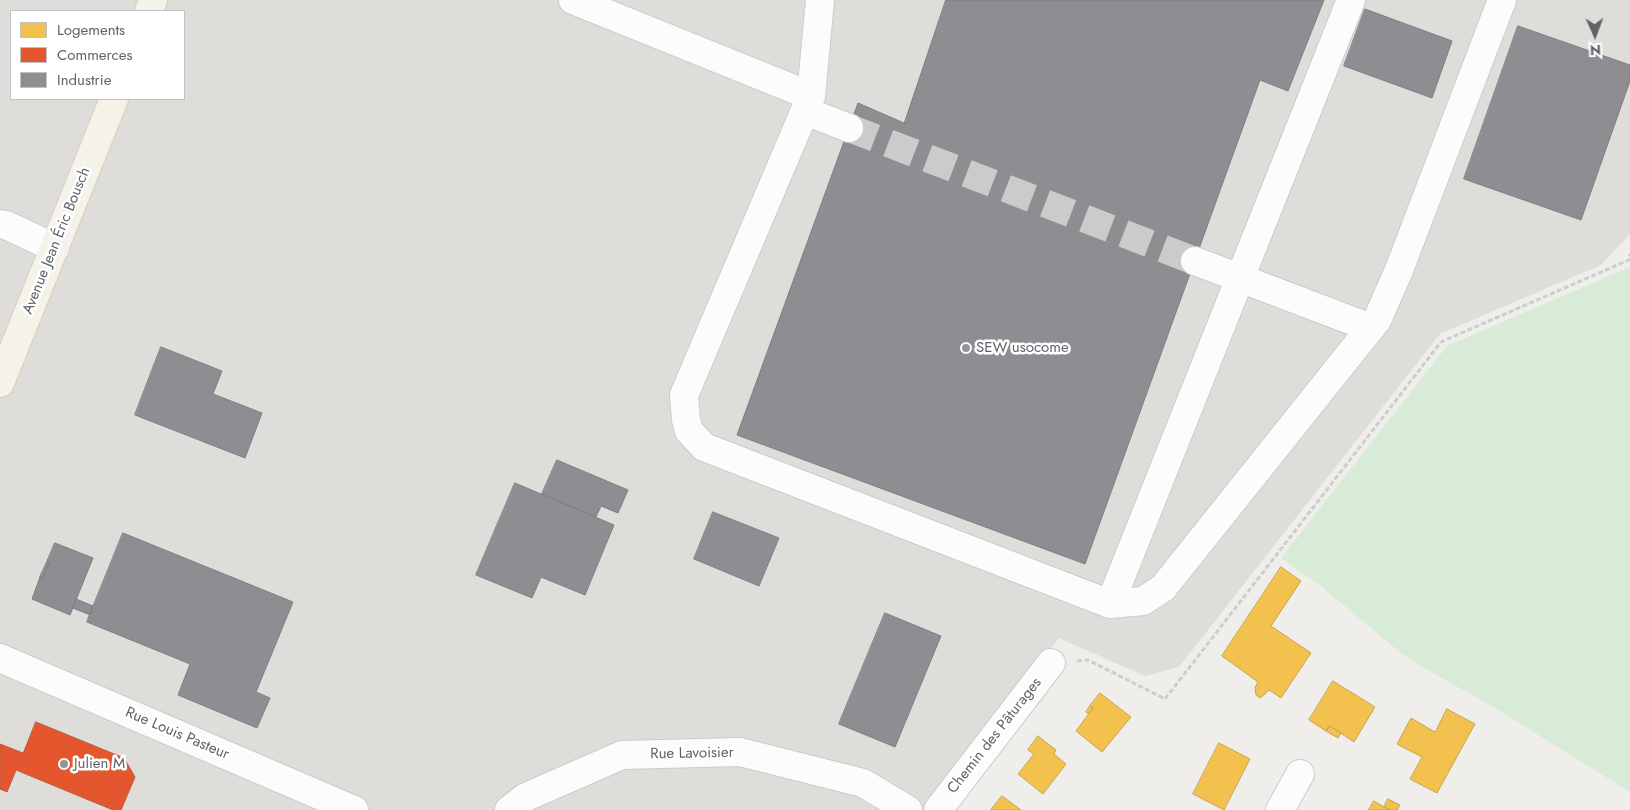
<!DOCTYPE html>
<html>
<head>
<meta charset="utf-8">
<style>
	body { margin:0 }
	#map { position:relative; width:1630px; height:810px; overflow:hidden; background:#efeeea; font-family:Jost,sans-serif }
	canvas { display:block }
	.legend { position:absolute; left:10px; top:10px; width:175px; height:90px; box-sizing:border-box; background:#fff; border:1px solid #bfc1c3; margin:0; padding:6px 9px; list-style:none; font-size:15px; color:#5f6368 }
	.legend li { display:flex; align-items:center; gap:10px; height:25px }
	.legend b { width:25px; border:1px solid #bfc1c3 }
	.north { position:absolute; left:1570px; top:10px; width:50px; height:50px; -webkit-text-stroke:4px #fff; paint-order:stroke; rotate:178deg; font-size:14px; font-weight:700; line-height:20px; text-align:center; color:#5f6368 }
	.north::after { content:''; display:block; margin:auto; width:18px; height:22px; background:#5f6368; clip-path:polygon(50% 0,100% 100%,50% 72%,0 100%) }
</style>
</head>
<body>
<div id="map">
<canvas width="1630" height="810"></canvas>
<ul class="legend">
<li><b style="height:14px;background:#f2c14e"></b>Logements</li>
<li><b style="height:14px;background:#e4572e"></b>Commerces</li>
<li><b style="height:14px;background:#8d8d92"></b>Industrie</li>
</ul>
<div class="north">N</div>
</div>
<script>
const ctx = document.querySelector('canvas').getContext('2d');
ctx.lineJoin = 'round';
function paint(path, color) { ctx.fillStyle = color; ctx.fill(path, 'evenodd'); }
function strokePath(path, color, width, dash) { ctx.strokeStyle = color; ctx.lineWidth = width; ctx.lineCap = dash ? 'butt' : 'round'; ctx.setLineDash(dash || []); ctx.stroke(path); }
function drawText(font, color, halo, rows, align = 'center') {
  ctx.font = font + ' Jost,sans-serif'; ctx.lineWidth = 5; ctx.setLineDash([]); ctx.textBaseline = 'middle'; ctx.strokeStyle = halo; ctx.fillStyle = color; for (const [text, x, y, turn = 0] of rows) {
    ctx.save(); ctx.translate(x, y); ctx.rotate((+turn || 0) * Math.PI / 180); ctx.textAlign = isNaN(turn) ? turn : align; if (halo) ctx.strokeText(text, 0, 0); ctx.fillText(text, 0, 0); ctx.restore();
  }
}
const industrial = new Path2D(`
	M 0,0 L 1630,0 L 1630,234 L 1601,265 L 1440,334 L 1179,667 L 1145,676 L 1059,638 L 931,802 L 922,810 L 0,810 ZM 11,11 L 184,11 L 184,99 L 11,99 Z`);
const green = new Path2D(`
	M 1630,267 L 1630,792 L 1490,705 L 1424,668 L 1402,654 L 1322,587 L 1281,558 L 1447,346 Z`);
const homes = new Path2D(`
	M 1281,567 L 1301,581 L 1271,626 L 1311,653 L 1281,698 L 1269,690 L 1265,694 L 1260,698 L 1256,695 L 1255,687 L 1258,682 L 1222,656 Z
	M 1333,681 L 1375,707 L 1354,742 L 1330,726 L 1326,731 L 1309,720 Z
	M 1100,693 L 1131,717 L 1102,752 L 1076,731 L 1093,708 L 1090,706 Z
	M 1090,706 L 1093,708 L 1089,714 L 1086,712 Z
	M 1447,709 L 1475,724 L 1437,793 L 1410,779 L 1422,757 L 1397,744 L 1411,718 L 1435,732 Z
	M 1330,726 L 1341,733 L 1338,738 L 1326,731 Z
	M 1038,736 L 1056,750 L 1054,754 L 1066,764 L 1043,794 L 1018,774 L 1034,754 L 1028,750 Z
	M 1219,743 L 1250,759 L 1224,810 L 1193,794 Z
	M 1002,796 L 1021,810 L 991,810 Z
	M 1388,799 L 1400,805 L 1397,810 L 1390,810 L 1384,807 Z
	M 1374,801 L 1384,807 L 1390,810 L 1369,810 Z`);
const shops = new Path2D(`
	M 36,722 L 124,758 L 135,777 L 121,810 L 113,810 L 16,770 L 7,792 L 0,789 L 0,744 L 23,753 Z`);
const industry = new Path2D(`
	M 946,0 L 1324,0 L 1288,91 L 1260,80 L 1085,564 L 737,435 L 858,103 L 904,123 Z
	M 1365,9 L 1452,41 L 1432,98 L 1344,66 Z
	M 1518,26 L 1630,65 L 1630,81 L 1581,220 L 1464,179 Z
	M 161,347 L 222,371 L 213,394 L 262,413 L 245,458 L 135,415 Z
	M 557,460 L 628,490 L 618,513 L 601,506 L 596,517 L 542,494 Z
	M 515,483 L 614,525 L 585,595 L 541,577 L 532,598 L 476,575 Z
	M 713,512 L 779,538 L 759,586 L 694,559 Z
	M 123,533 L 293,602 L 256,692 L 270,698 L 257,728 L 178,695 L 190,664 L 87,622 Z
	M 55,543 L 93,558 L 70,615 L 32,599 L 40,577 L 43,578 L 49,563 L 47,562 Z
	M 47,562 L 49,563 L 43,578 L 40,577 Z
	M 76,599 L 93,606 L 90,615 L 73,608 Z
	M 885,613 L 941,636 L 895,747 L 839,724 Z`);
const minorTunnel = new Path2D(`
	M 849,128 L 1195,261`);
const path = new Path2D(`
	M 1077,661 L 1088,660 L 1165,699 L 1441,342 L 1629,260 L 1630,254`);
const minor = new Path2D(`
	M 573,0 L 811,96
	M 820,0 L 811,96 L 684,395 L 686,420 L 689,431 L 704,447 L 1110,604 L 1143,601 L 1163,588 L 1377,320 L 1399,270 L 1502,0
	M 805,111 L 849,128
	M 0,224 L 6,225 L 55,248
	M 1195,261 L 1371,328
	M 1110,604 L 1351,0
	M 0,658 L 354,810
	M 509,810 L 526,797 L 622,755 L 740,752 L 863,783 L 908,810
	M 938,810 L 1051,663
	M 1280,810 L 1300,774`);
const major = new Path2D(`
	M 149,11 L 153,0
	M 0,383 L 114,99`);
const markers = [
	[966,348,5,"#919496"],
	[64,764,5,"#919496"]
];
const streetNames = [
	["Avenue Jean Éric Bousch",57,241,-68],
	["Rue Louis Pasteur",177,734,23],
	["Chemin des Pâturages",995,736,-52],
	["Rue Lavoisier",692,754,-1]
];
const poiNames = [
	["SEW usocome",976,348],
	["Julien M",74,764]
];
paint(industrial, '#dfddda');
paint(green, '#d8ebd6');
paint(homes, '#f2c14e');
strokePath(homes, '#c6a556', 1);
paint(shops, '#e4572e');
strokePath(shops, '#bc5b3f', 1);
paint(industry, '#8d8d92');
strokePath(industry, '#7f8085', 1);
strokePath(minorTunnel, '#cbcbca', 28, [28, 14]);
strokePath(minor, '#cbcccc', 30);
strokePath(major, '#d7ceb8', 30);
strokePath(path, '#cacfcc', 3, [5, 2.5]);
strokePath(minor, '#fdfcfc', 28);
strokePath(major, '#f4f2e9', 28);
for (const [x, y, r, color] of markers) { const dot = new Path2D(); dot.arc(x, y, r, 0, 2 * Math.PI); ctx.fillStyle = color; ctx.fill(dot); strokePath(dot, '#fff', 2); }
drawText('15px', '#5f6368', '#fff', streetNames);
drawText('15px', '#5f6368', '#fff', poiNames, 'left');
</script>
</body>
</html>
